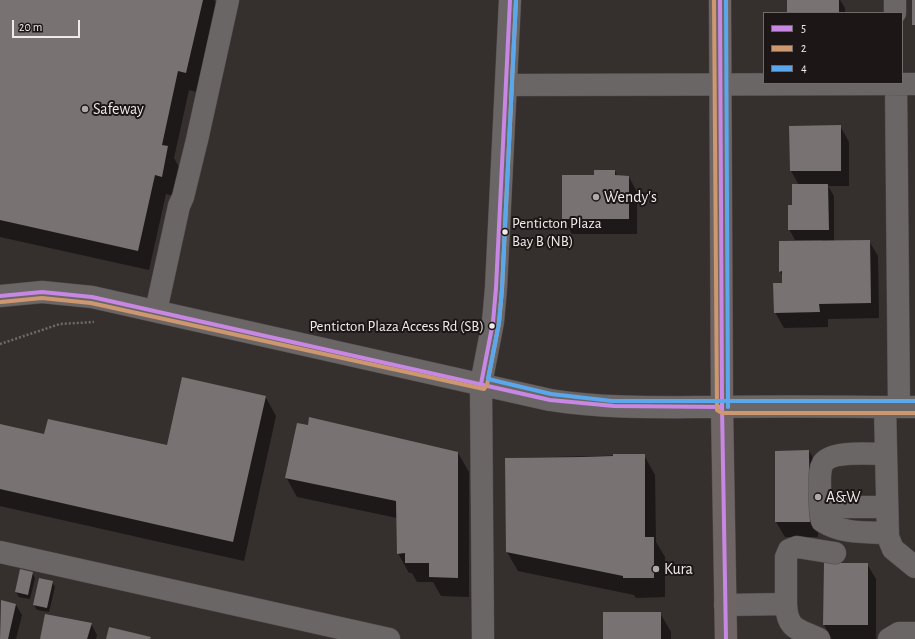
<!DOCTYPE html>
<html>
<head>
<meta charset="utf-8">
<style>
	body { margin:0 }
	#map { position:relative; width:915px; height:639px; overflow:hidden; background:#352f2e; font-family:"Alegreya Sans",sans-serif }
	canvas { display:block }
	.legend { position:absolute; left:763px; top:12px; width:140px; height:72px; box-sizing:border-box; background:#1c1616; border:1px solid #726b6a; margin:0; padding:5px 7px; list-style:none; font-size:12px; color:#f2eae9 }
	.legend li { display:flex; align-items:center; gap:8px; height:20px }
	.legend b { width:20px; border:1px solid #726b6a }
	.scale { position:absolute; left:12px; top:20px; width:68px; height:18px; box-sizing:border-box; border:2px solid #f2eae9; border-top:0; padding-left:5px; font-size:12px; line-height:14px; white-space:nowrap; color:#f2eae9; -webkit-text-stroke:3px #1c1616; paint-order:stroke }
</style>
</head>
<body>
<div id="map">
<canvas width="915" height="639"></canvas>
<ul class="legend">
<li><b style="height:5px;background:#c787e3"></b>5</li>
<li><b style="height:5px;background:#cd976f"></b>2</li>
<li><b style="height:5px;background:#5aa8eb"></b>4</li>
</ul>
<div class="scale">20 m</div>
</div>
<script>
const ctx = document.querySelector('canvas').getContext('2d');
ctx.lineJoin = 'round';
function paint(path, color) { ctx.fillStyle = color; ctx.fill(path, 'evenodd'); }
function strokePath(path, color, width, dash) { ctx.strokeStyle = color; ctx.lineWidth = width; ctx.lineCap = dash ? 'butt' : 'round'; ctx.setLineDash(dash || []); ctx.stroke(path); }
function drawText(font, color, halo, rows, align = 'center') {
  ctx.font = font + ' "Alegreya Sans",sans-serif'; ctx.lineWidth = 4; ctx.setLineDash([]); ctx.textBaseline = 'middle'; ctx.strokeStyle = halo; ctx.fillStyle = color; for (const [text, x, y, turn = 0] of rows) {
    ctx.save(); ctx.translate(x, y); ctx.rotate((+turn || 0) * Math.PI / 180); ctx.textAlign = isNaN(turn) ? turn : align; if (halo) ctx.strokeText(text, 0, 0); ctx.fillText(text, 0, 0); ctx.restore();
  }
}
const shadow = new Path2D(`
	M 0,0 L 214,0 L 217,5 L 197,92 L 189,90 L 174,158 L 179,167 L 173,196 L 166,194 L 149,270 L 0,237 Z
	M 788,0 L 840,0 L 845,8 L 845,13 L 788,13 Z
	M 840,126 L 849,142 L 849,186 L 828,186 L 834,196 L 834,242 L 869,241 L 878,256 L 879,318 L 828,319 L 828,327 L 784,328 L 775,312 L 783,284 L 783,276 L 780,271 L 822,242 L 822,240 L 795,240 L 789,229 L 799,185 L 791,171 Z
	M 615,171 L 618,177 L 629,177 L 637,192 L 637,234 L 572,234 L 563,219 L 594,176 Z
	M 265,396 L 276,416 L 244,561 L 0,506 L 0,425 L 45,436 L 167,447 Z
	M 809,451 L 818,467 L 818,537 L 785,537 L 776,522 Z
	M 458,453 L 469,472 L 469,597 L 441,596 L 433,582 L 417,582 L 412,573 L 409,573 L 398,553 L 397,518 L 297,497 L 286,477 Z
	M 644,455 L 655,475 L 656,542 L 665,557 L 665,597 L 636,598 L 634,595 L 518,571 L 507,552 L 506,458 Z
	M 825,564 L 867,564 L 876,579 L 876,639 L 832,639 L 824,625 Z
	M 32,573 L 35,578 L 30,599 L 19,597 L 16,592 Z
	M 52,582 L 55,587 L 49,612 L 37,610 L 34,605 Z
	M 1,601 L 16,605 L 22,615 L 16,639 L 0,639 Z
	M 660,613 L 671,632 L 671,639 L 604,639 Z
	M 91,624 L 97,635 L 96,639 L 41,639 Z`);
const building = new Path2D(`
	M 0,0 L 203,0 L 186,73 L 178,71 L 162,145 L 168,146 L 162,177 L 155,175 L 138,251 L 0,220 Z
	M 787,0 L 839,0 L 839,13 L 787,13 Z
	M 912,0 L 915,0 L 915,25 L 912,25 Z
	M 841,125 L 841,171 L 790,171 L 789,126 Z
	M 594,170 L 615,170 L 615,175 L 629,176 L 629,219 L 562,219 L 562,175 L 594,175 Z
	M 792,184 L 828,184 L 829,230 L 788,230 L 788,205 L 792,205 Z
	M 870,240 L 871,303 L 819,304 L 820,312 L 774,313 L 773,283 L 782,283 L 782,271 L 779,272 L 779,241 Z
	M 182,377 L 266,396 L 233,542 L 0,489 L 0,424 L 44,434 L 48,419 L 167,445 Z
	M 309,417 L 458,452 L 458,578 L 429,577 L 429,563 L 405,563 L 405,553 L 397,554 L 396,501 L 285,478 L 297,423 L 308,425 Z
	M 809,450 L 810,522 L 775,522 L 775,451 Z
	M 613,454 L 645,454 L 645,537 L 654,537 L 654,578 L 623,578 L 623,576 L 506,552 L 505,458 L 582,457 L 613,456 Z
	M 824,563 L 868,563 L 868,625 L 823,625 Z
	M 20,569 L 33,572 L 28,595 L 15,592 Z
	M 39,578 L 53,581 L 47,608 L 33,605 Z
	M 1,600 L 16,604 L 8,639 L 0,639 Z
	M 603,612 L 661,612 L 661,639 L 603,639 Z
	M 45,614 L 92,623 L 87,639 L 40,639 Z
	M 109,627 L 151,637 L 150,639 L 106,639 Z`);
const path = new Path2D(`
	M 0,344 L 60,324 L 94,322`);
const minor = new Path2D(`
	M 895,0 L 895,13
	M 896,83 L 899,407
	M 506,85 L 915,84
	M 0,296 L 42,292 L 92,297 L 550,400 C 607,409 665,407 723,407 C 787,406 851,407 915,407
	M 156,311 L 179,206 L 183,197 L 197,140 L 228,0
	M 885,407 L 888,537 L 893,549 L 915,567
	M 886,454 C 871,454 832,450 823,463 C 819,470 820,479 820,487 C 820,499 819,510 822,521 C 842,534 865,532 888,533
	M 834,507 L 887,507
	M 0,552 L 389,639
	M 786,604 C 787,630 798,629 819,639
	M 725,605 L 786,604 L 786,557 L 789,550 L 797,547 L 835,553
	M 483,639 L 481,384 L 493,322 L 496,288 L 510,0
	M 889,639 L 899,633 L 915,633`);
const major = new Path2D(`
	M 720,0 L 722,407 L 726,639`);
const bus1 = new Path2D(`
	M 720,0 L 722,407 L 726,639
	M 0,296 L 42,292 L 92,297 L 550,400 L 614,406 L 722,407
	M 481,384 L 493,322 L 496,288 L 510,0`);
const bus2 = new Path2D(`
	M 714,0 L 717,410 L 722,413 L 915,413
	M 1,302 L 42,298 L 91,303 L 484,389 L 487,385 L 499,323 L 502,289 L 516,0`);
const bus3 = new Path2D(`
	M 516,0 L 502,289 L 499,323 L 488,379 L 551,394 L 612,401 L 915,401
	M 726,0 L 728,407`);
const markers = [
	[85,109,4,"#b0a9a8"],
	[596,197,4,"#b0a9a8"],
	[505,232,3.5,"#f2eae9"],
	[492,326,3.5,"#f2eae9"],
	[818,497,4,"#b0a9a8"],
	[656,569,4,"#b0a9a8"]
];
const busNames = [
	["Penticton Plaza",512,223],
	["Bay B (NB)",512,241],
	["Penticton Plaza Access Rd (SB)",484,326,"right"]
];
const poiNames = [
	["Safeway",93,109],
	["Wendy's",604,197],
	["A&W",826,497],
	["Kura",664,569]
];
paint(shadow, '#0007');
paint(building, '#787372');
strokePath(minor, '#504a4a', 23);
strokePath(major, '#504a4a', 23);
strokePath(path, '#706b6a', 2.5, [2, 2]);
strokePath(minor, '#6b6666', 22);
strokePath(major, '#6f6564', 22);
strokePath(bus1, '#c787e3', 4);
strokePath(bus2, '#cd976f', 4);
strokePath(bus3, '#5aa8eb', 4);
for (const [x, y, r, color] of markers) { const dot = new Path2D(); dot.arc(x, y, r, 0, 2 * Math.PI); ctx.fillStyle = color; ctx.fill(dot); strokePath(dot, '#1c1616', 1.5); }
drawText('15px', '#f2eae9', '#1c1616', busNames, 'left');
drawText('16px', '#f2eae9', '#1c1616', poiNames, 'left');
</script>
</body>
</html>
